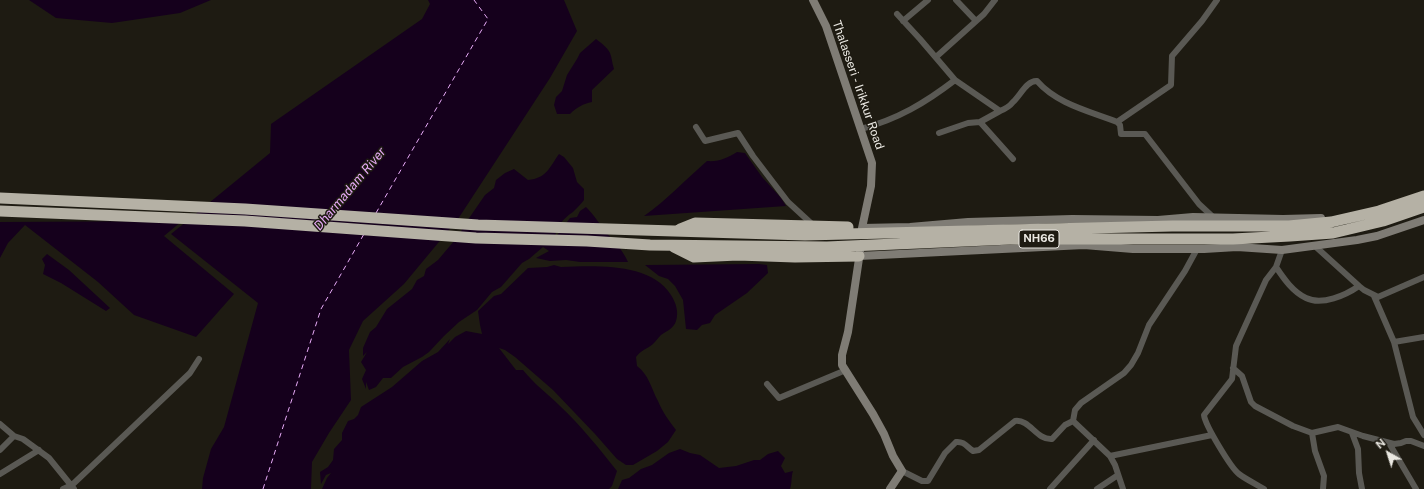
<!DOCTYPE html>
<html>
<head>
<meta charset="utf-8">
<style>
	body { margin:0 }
	#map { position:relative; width:1424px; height:489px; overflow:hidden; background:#1e1b12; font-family:"Public Sans",sans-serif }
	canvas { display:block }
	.north { position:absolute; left:1368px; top:433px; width:40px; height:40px; -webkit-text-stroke:3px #1e1b12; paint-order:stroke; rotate:321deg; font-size:11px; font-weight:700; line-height:16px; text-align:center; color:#eae8e2 }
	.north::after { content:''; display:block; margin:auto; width:14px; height:18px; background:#eae8e2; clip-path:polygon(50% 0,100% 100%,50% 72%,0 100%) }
</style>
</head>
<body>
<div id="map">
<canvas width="1424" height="489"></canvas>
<div class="north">N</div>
</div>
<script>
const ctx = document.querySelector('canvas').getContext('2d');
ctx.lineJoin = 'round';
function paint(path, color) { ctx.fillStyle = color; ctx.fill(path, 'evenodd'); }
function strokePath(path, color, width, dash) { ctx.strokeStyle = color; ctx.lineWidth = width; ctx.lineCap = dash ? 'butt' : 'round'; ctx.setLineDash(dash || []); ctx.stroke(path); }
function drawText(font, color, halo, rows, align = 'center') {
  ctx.font = font + ' "Public Sans",sans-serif'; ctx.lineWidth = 3; ctx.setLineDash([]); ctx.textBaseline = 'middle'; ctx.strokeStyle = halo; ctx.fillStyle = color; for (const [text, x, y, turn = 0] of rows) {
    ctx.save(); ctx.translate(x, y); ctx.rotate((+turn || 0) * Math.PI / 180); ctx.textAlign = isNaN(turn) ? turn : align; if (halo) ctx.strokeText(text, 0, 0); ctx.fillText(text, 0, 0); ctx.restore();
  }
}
const water = new Path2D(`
	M 29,0 L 211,0 L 180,13 L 112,23 L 56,18 Z
	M 428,0 L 564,0 L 577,31 L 550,78 L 458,219 L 404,284 L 363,321 L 349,350 L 351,400 L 329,433 L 312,462 L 311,489 L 202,489 L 203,478 L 211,449 L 224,427 L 258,303 L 171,234 L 270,153 L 271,124 L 422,19 L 430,4 Z
	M 596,39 C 601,43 607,47 610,53 C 612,58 612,63 614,69 L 592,90 L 592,102 C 583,104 577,107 570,114 L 557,114 L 554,105 L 556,97 L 562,91 L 567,75 L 577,59 L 580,53 Z
	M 737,152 L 745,153 L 762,177 L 781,198 L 786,206 L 644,216 C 667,200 686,179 707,161 C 719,162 727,158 737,152 Z
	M 559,154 L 564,157 L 573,168 L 577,182 L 584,189 L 584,200 C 581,204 577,208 573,212 C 564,218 556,226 555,238 L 570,218 L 577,217 L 580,211 L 586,207 C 594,215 599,223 606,232 C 614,242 623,250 628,262 L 580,262 L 566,260 L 550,261 L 536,258 L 549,251 L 543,247 L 529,259 L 522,263 L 501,287 L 492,292 L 477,310 L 459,322 L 444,336 L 429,352 L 422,357 L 403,367 L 391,378 L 383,378 L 376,387 L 369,390 L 366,382 L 366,389 L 362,379 L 366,370 L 361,362 L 367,352 L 363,356 L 363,348 L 370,332 L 376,327 L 387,309 L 412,289 L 417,280 L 424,276 L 426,269 L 438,260 L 460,234 L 463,227 L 485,195 L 494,188 L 496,180 L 505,173 L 514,169 L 528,180 C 547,178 549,168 559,154 Z
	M 182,221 L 164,236 L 234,294 L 196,337 L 134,315 L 98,282 L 25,225 L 8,243 L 0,258 L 0,222 Z
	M 47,254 L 69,270 L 110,308 L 106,311 L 61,283 L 43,274 L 45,265 L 42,259 Z
	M 759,264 L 767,265 L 768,273 L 747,293 L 715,315 L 710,323 L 702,325 L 697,330 L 686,329 L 683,300 L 675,286 L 668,279 L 659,276 L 645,265 Z
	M 554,265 L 561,267 C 595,266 650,262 671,295 C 676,303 679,312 676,321 C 674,328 667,331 661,335 C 658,338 656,341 653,344 C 647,349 641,350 636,357 L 637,366 C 649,375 651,388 658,401 C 662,411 669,421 676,430 L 668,442 L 657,451 L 633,465 L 626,465 L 617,459 L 595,434 L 553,390 L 515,357 L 505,350 L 499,348 L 516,370 L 523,370 C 534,384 548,394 560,406 C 581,426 599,448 617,471 L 612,486 L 609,489 L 322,489 L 327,478 L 331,473 L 326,475 L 321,484 L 320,472 L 328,467 L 333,460 L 334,449 L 342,440 L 342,433 L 348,421 L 354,419 L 358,415 L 361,407 L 392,387 L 422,361 L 438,352 L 450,339 L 448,344 L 455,337 L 466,331 L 482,334 L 480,325 L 478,311 L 494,296 L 501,294 L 528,268 L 547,267 Z
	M 680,449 L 690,453 L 700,455 L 719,468 L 736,466 L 754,460 L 760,460 L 768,454 L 778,451 L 785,458 L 781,466 L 785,473 L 793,471 C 791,477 792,484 790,489 L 618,489 L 622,480 L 629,478 L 641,469 L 652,465 L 669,453 Z`);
const ferry = new Path2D(`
	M 376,213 L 488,19 L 474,0
	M 263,489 L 321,309 L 364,234`);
const street = new Path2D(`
	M 956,0 L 976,21
	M 897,14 L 920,39 L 955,80
	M 903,21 L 928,0
	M 936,57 L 984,14 L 995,0
	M 980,122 L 1013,159
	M 1117,122 L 1120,125 L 1121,134 L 1145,134 L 1199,204 L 1213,217
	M 696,127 L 705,141 L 738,133 L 753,156 L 788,202 L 813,225
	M 861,129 C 898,119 925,103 955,80 L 1000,111 C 1005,109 1010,106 1013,102 C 1020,96 1027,80 1037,81 C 1057,104 1089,111 1117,122 L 1171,85 L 1172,56 L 1202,21 L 1217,0
	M 939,133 L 968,123 L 980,122 L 1000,111
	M 1316,247 L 1359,286
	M 1282,250 L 1276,267 C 1284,279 1293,292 1306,298 C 1322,306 1346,295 1359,286 L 1364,290 L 1378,297 L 1424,277
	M 1374,296 L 1394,342 L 1413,417 L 1424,435
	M 1394,342 L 1424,337
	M 1233,368 L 1242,376 L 1251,402 L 1255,406 L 1293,426 L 1312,433 L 1315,451 L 1324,476 L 1323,489
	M 767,384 L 779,398 L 846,370
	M 1073,421 L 1075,410 L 1081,403 L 1124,373 L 1131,365 L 1138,353 L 1149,325 L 1185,271 L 1197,249
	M 0,424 L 14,436 L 23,439 L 49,458 L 74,489
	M 1312,433 L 1338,427 L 1363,436 L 1394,444 L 1401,443 L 1406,441 L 1411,441 L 1424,446
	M 1352,433 L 1358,449 L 1359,473 L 1362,489
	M 1389,443 L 1416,489
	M 0,450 L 14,436
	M 1110,456 L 1212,435
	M 902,471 L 922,481 L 928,481 L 945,453 L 956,442 C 964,441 967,447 973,451 L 979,450 L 1015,421 C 1030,419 1036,440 1052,439 L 1065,425 L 1073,421 L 1110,456 L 1115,465 L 1123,489
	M 0,474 L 39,450
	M 63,489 L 72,485 L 190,373 L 199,359
	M 1050,489 L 1094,440
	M 1097,489 L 1118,475
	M 1264,489 C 1256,484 1247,480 1239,474 C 1231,468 1205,425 1204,415 L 1232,379 L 1236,346 L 1266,280 L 1276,267`);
const secondary = new Path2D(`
	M 813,0 L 826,26 L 872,163 L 871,186 L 862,228 L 910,227 L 968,222 L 1072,219 L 1158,220 L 1193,217 L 1283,219 L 1321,218
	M 860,252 L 848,332 L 842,355 L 842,365 L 873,414 L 884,434 L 893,456 L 902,471 L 890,489
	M 859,256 L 1084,245 L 1133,249 L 1204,249 L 1237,247 L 1282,250 L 1357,240 L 1377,236 L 1424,220`);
const highway = new Path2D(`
	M 0,198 L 245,209 L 478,225 L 805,235 L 1172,226 L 1289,226 L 1331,222 L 1379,211 L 1424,196
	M 0,211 L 245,221 L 476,238 L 587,241 L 650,245 L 827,247 L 1010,239 L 1233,239 L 1290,236 L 1333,233 L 1383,221 L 1424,207
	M 680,229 L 695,223 L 848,227
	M 674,247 L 694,257 L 738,255 L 795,257 L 859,256`);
const shields = [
	[1039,239,40]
];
const shieldNames = [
	["NH66",1039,239]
];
const streetNames = [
	["Thalasseri - Irikkur Road",858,85,71]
];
const waterNames = [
	["Dharmadam River",350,189,-50]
];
paint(water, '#15001c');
strokePath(ferry, '#e8abf8', 1, [5, 4]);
strokePath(street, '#5a5954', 6);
strokePath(secondary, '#7f7c75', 8);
strokePath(highway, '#b5b1a5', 11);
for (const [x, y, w] of shields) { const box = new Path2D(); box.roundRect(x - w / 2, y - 9, w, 18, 3); ctx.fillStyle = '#1e1b12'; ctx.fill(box); strokePath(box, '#eae8e2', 1); }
drawText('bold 11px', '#eae8e2', null, shieldNames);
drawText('12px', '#eae8e2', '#1e1b12', streetNames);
drawText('italic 13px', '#e8abf8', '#1e1b12', waterNames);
</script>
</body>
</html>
